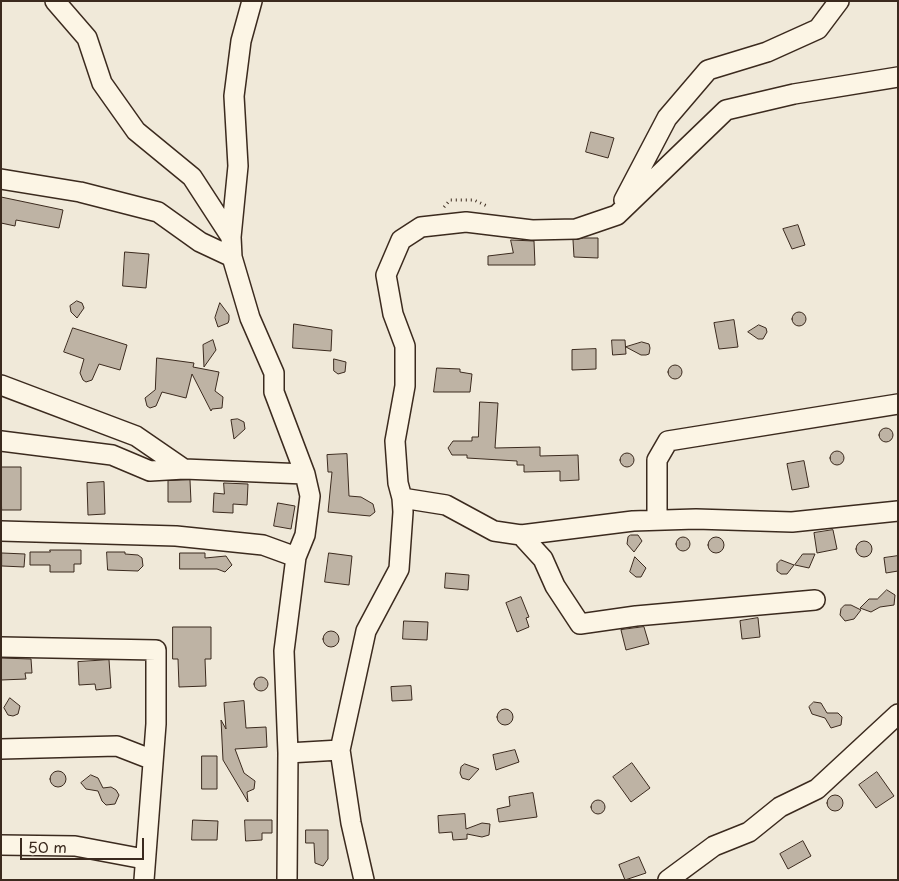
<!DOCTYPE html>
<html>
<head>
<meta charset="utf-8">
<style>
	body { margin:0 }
	#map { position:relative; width:899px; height:881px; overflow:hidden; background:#f0e9d9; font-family:"Playpen Sans",sans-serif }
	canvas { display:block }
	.frame { position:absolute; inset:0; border:2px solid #3b2a1e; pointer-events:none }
	.scale { position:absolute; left:20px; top:838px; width:124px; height:22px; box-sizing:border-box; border:2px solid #3b2a1e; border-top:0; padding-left:6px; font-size:15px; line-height:18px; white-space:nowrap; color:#3b2a1e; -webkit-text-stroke:4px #fcf5e5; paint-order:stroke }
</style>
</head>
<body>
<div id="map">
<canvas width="899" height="881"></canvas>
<div class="frame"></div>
<div class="scale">50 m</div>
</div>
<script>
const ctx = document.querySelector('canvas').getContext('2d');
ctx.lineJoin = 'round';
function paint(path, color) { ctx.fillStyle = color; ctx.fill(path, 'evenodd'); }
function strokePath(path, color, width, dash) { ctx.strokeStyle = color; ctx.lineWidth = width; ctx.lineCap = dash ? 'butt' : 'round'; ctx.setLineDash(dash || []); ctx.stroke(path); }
const building = new Path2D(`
	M 591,132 L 614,138 L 608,158 L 586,152 Z
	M 1,197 L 63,210 L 59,228 L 16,220 L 15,226 L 1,223 Z
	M 798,225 L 805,245 L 792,249 L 783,229 Z
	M 584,238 L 598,238 L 598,258 L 574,257 L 573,240 Z
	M 511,240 L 534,241 L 535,265 L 488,265 L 488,256 L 513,253 Z
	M 125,252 L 149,254 L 146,288 L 123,286 Z
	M 77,301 L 82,303 L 84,308 L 77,318 L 71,312 L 70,306 Z
	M 220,303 L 229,315 L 229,320 L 228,323 L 218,327 L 215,318 Z
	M792 319a7 7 0 1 1 14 0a7 7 0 1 1-14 0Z
	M 734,320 L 738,347 L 719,349 L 714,323 Z
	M 294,324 L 332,330 L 331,351 L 293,348 Z
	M 759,325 L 766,328 L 767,332 L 763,339 L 758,339 L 748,332 Z
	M 73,328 L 127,345 L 120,370 L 99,364 L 92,380 L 86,382 L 83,380 L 80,373 L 84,359 L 64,352 Z
	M 213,340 L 216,350 L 204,367 L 203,345 Z
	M 612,340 L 625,340 L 626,354 L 613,355 Z
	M 642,342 L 649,344 L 650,348 L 649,354 L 646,355 L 641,355 L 626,347 Z
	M 596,349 L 596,369 L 572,370 L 572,350 Z
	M 157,358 L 194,363 L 193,367 L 219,372 L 215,391 L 223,397 L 222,408 L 212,409 L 211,411 L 192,374 L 186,398 L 162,392 L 156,406 L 150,408 L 147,406 L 145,398 L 155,390 Z
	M 334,359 L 346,362 L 345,372 L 338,374 L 334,371 Z
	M668 372a7 7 0 1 1 14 0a7 7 0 1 1-14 0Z
	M 437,368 L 460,369 L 460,372 L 472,374 L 470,392 L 434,392 Z
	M 480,402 L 498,403 L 495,448 L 540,447 L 540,456 L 578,455 L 579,480 L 560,481 L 560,471 L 524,472 L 524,465 L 517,465 L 517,461 L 467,458 L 467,455 L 452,455 L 448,448 L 453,441 L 472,441 L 472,437 L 478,437 Z
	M 238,419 L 244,422 L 245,429 L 234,439 L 231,420 Z
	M879 435a7 7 0 1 1 14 0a7 7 0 1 1-14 0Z
	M830 458a7 7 0 1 1 14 0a7 7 0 1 1-14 0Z
	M620 460a7 7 0 1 1 14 0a7 7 0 1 1-14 0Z
	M 347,454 L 349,496 L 361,497 L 373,504 L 375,512 L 370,516 L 328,512 L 332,472 L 328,472 L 327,455 Z
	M 804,461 L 809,487 L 792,490 L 787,464 Z
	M 1,467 L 21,467 L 21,510 L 2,510 Z
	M 190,480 L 191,502 L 168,502 L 168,481 Z
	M 104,482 L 105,514 L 88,515 L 87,483 Z
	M 224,483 L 248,484 L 247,505 L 233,504 L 233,513 L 213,512 L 214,493 L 224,494 Z
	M 278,503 L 295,506 L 291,529 L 274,526 Z
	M 833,530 L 837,549 L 817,553 L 814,533 Z
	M 631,535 L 638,535 L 642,541 L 634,552 L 627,544 L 628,537 Z
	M676 544a7 7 0 1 1 14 0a7 7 0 1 1-14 0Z
	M708 545a8 8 0 1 1 16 0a8 8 0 1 1-16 0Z
	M856 549a8 8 0 1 1 16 0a8 8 0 1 1-16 0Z
	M 50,550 L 81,550 L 81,564 L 74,564 L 74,572 L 50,572 L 50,565 L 30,565 L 30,552 L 50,552 Z
	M 107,552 L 125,552 L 125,554 L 138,555 L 142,558 L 143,566 L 138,571 L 108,570 Z
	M 2,553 L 25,554 L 24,567 L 2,566 Z
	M 180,553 L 205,553 L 205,558 L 226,556 L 232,565 L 225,572 L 217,569 L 180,569 Z
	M 329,553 L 352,556 L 349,585 L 325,582 Z
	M 803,554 L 815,554 L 809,568 L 795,565 Z
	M 898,556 L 898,571 L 886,573 L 884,558 Z
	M 635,557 L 646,568 L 641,577 L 636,577 L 630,572 Z
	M 781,560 L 794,565 L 787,574 L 781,574 L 777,571 L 777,564 Z
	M 446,573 L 469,575 L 468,590 L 445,588 Z
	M 887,590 L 895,595 L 894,605 L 880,607 L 871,612 L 860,608 L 869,599 L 877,599 Z
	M 521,597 L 529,617 L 526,618 L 529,627 L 517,632 L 506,603 Z
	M 845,605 L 851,605 L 861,610 L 854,619 L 845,621 L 840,615 L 841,609 Z
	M 758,618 L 760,637 L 742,639 L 740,621 Z
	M 404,621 L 428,622 L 427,640 L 403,639 Z
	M 173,627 L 211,627 L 211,659 L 205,659 L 206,686 L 179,687 L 178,659 L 173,659 Z
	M 644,627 L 649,644 L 626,650 L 621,630 Z
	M323 639a8 8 0 1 1 16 0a8 8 0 1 1-16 0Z
	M 1,658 L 31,659 L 32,673 L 25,673 L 26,679 L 1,680 Z
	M 109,660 L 111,688 L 96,690 L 95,684 L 79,685 L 78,662 Z
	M254 684a7 7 0 1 1 14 0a7 7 0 1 1-14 0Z
	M 411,686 L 412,700 L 392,701 L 391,687 Z
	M 10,698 L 20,706 L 18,714 L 13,716 L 8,715 L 4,708 Z
	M 244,701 L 246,728 L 266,727 L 267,747 L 235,749 L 244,773 L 255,781 L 254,789 L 247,792 L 248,802 L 223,760 L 221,720 L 226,729 L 224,703 Z
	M 814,702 L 821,703 L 827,713 L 838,713 L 842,717 L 841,725 L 831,728 L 825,718 L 812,714 L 809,707 Z
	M497 717a8 8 0 1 1 16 0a8 8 0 1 1-16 0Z
	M 515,750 L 519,762 L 496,770 L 493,755 Z
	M 202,756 L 217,756 L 217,789 L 202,789 Z
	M 632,763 L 650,788 L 631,802 L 613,777 Z
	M 465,764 L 479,769 L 469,780 L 462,778 L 460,773 L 461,767 Z
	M50 779a8 8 0 1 1 16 0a8 8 0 1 1-16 0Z
	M 877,772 L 894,796 L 876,808 L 859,785 Z
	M 91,775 L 98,778 L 103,788 L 111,787 L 116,790 L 119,795 L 115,804 L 106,805 L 102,801 L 98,791 L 86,789 L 81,783 Z
	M 533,793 L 537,817 L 499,822 L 497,809 L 510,806 L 509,797 Z
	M827 803a8 8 0 1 1 16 0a8 8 0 1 1-16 0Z
	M591 807a7 7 0 1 1 14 0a7 7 0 1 1-14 0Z
	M 465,814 L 466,829 L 482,823 L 490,824 L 489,835 L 482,837 L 467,834 L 467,839 L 453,840 L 452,832 L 439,833 L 438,816 Z
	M 193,820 L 218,821 L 217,840 L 192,840 Z
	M 245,820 L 272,820 L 272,833 L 262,833 L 262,840 L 246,841 Z
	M 306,830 L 328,830 L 328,859 L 323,866 L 315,863 L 314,843 L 306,843 Z
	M 803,841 L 811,856 L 788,869 L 780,854 Z
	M 639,857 L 646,873 L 625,880 L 619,865 Z`);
const path = new Path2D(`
	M 444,207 L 450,200 L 474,200 L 487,206`);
const minor = new Path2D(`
	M 55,1 L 87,38 L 102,83 L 136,131 L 192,177 L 231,237
	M 252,1 L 241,41 L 234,96 L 238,166 L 231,237 L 232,257 L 250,318 L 274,373 L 274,392 L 305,474 L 310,496 L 305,535 L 296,557 L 284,651 L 288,753 L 287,880
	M 1,179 L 80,192 L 158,212 L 200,242 L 232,257
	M 624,200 L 667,118 L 708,70 L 767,52 L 818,29 L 839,1
	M 1,385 L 136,436 L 184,469 L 305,474
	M 1,441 L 112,455 L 150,471 L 184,469
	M 402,498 L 398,483 L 395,441 L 405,386 L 405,346 L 393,314 L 386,275 L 401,240 L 421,227 L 466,222 L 532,230 L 576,229 L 617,215 L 726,110 L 794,94 L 898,77
	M 657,520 L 657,460 L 668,441 L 898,404
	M 1,531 L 176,536 L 263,545 L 296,557
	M 521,535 L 633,521 L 696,519 L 792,522 L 898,511
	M 1,647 L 156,650 L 156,724 L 144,880
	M 1,749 L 117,746 L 153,760
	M 340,750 L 351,823 L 364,880
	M 288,753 L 340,750 L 366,631 L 399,569 L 403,512 L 402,498 L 446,505 L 494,531 L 521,535 L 543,559 L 555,586 L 580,624 L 636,616 L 815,600
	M 1,845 L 75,846 L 144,859
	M 668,880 L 714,846 L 749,832 L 780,807 L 817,789 L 898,714`);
paint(building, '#beb3a4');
strokePath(building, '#3b2a1e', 1);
strokePath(minor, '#3b2a1e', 22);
strokePath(path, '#3b2a1e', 3, [1, 4]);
strokePath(minor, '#fcf5e5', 19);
</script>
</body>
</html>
